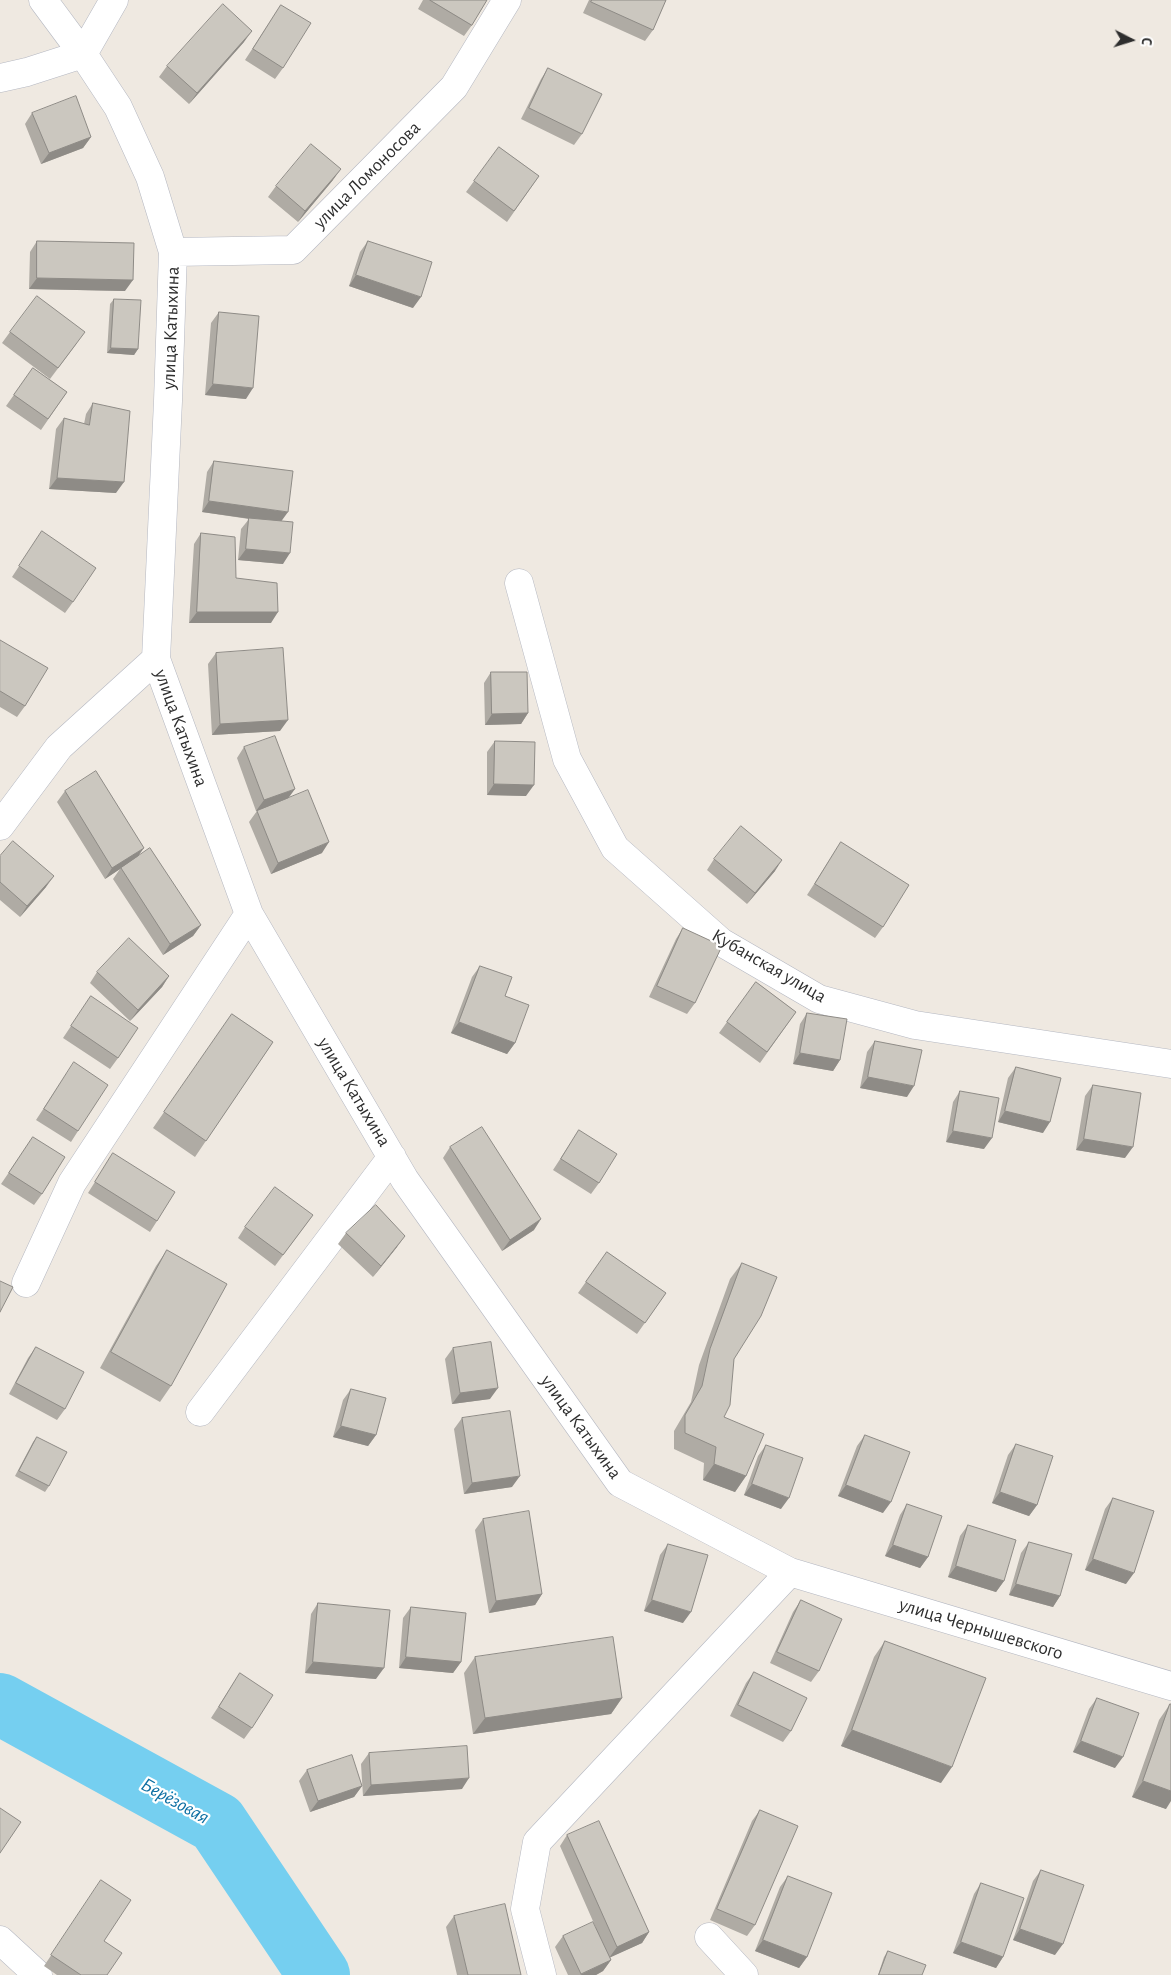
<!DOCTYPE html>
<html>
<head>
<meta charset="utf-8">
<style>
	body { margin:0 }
	#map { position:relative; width:1171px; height:1975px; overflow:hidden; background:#efe9e1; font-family:"Alegreya Sans",sans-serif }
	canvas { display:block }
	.north { position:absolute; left:1106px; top:15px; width:50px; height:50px; -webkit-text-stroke:4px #fff; paint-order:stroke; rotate:95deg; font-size:14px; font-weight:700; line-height:20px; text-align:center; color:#2e2e2e }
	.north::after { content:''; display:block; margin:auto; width:18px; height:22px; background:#2e2e2e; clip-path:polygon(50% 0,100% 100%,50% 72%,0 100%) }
</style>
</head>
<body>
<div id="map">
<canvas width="1171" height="1975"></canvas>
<div class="north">С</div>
</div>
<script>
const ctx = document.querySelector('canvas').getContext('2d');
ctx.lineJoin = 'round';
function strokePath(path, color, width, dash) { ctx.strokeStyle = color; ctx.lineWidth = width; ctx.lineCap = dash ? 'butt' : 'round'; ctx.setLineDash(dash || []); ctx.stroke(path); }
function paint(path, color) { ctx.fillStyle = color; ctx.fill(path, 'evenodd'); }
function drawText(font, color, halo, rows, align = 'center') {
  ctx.font = font + ' "Alegreya Sans",sans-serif'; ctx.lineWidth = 4.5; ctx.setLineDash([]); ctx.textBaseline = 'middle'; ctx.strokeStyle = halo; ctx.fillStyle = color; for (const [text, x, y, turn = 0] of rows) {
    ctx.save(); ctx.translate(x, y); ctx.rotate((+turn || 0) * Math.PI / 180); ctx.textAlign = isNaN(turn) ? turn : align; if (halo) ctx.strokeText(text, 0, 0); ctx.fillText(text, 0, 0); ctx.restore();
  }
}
const river = new Path2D(`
	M 0,1704 L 217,1823 L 319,1975`);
const minor = new Path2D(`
	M 43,0 L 83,54 L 118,107 L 150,177 L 173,252 L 168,401 L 156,659 L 249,914 L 405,1180 L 620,1483 L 790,1572 L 1171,1686
	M 0,78 L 27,72 L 83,54 L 114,0
	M 173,252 L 293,250 L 454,87 L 507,0
	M 519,583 L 567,759 L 615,848 L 721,942 L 819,999 L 915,1025 L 1171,1064
	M 0,826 L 59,747 L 156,659
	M 26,1283 L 72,1183 L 249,914
	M 200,1412 L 392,1157
	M 709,1937 L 744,1975
	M 0,1940 L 38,1975
	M 542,1975 L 525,1909 L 537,1842 L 790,1572`);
const wall = new Path2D(`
	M 423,0 L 487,0 L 472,25 L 464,36 L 418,9 Z
	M 589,0 L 666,0 L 653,30 L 645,41 L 583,13 Z
	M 281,5 L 283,68 L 275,79 L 245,60 Z
	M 244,42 L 189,104 L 159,77 L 167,66 Z
	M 548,68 L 582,134 L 574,145 L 521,119 L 541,79 Z
	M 32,113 L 91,137 L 83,148 L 41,164 L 25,124 Z
	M 499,147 L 539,176 L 507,222 L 466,192 Z
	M 333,180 L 298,222 L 268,197 L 276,186 Z
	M 37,241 L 125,291 L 29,289 L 30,252 Z
	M 368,241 L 413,308 L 349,286 L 360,252 Z
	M 114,299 L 138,349 L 134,355 L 107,353 L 110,304 Z
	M 219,312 L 246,399 L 205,395 L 211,323 Z
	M 10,332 L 77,343 L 50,379 L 2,343 Z
	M 33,368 L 67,392 L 41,430 L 6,406 Z
	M 93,403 L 116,493 L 49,489 L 56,429 L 64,418 L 84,424 L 86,414 Z
	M 214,461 L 281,521 L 283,564 L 238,560 L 241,529 L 249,519 L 202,512 L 207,472 Z
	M 42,531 L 73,602 L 65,613 L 12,577 Z
	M 201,533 L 271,623 L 189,623 L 194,544 Z
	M 0,640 L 25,706 L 17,717 L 0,707 Z
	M 216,653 L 280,731 L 212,735 L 208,664 Z
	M 491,672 L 528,713 L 521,724 L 485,725 L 484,683 Z
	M 495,741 L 526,796 L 487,795 L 487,752 Z
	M 244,747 L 288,798 L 322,853 L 271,874 L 249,822 L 257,811 L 263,809 L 256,811 L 237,758 Z
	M 65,791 L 139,856 L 201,925 L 193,936 L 163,955 L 113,879 L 120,869 L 105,879 L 57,802 Z
	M 841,842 L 883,927 L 875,938 L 807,895 Z
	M 0,856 L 46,887 L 20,917 L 0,900 Z
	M 714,859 L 775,871 L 747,904 L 707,870 Z
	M 683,928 L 695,1003 L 687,1014 L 649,997 L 676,939 Z
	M 480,966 L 505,996 L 515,1043 L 507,1054 L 451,1033 L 472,977 Z
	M 97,972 L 169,976 L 162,987 L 130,1021 L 90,983 Z
	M 756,982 L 796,1012 L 760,1063 L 719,1033 Z
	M 91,996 L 118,1058 L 110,1069 L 63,1038 Z
	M 807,1013 L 840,1060 L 833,1071 L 793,1064 L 800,1024 Z
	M 232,1014 L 273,1042 L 195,1157 L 153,1128 Z
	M 875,1041 L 907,1097 L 860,1088 L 867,1052 Z
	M 1016,1067 L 1043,1133 L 998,1122 L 1008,1078 Z
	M 67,1073 L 78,1131 L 71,1142 L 36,1120 Z
	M 1093,1085 L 1125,1158 L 1076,1150 L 1085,1096 Z
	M 960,1091 L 984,1149 L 946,1142 L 953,1102 Z
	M 579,1130 L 599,1183 L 591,1194 L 553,1170 Z
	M 33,1137 L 42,1194 L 34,1205 L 1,1184 Z
	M 450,1147 L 534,1230 L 502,1251 L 443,1158 Z
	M 113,1153 L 157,1221 L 150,1232 L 88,1193 Z
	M 313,1215 L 275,1266 L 238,1238 L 245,1227 Z
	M 346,1233 L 397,1247 L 373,1277 L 338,1244 Z
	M 167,1250 L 171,1386 L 160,1402 L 100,1368 L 156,1266 Z
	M 607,1252 L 666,1293 L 637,1334 L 578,1293 Z
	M 742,1263 L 734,1359 L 724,1417 L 746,1476 L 735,1492 L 703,1480 L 704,1463 L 674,1449 L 674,1431 L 691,1402 L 699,1365 L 730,1279 Z
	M 36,1347 L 65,1409 L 57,1420 L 9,1394 L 28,1358 Z
	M 453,1348 L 490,1399 L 452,1404 L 445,1359 Z
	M 351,1389 L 376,1435 L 368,1446 L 333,1437 L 343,1400 Z
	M 462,1418 L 512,1487 L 464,1494 L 454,1429 Z
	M 865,1435 L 883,1513 L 838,1496 L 857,1446 Z
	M 37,1437 L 49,1486 L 45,1492 L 15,1476 L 33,1442 Z
	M 1016,1444 L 1037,1505 L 1029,1516 L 992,1503 L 1008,1455 Z
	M 766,1445 L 781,1509 L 744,1495 L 758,1456 Z
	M 1113,1498 L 1126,1584 L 1085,1570 L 1105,1509 Z
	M 907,1504 L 928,1557 L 920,1568 L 885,1556 L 900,1515 Z
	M 483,1519 L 542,1594 L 535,1605 L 489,1613 L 475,1530 Z
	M 968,1525 L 1004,1581 L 996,1592 L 948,1577 L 960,1536 Z
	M 1029,1542 L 1060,1596 L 1053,1607 L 1009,1595 L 1021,1553 Z
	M 668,1544 L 683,1623 L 644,1611 L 660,1555 Z
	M 801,1600 L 819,1671 L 811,1682 L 770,1663 L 793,1612 Z
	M 318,1603 L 376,1679 L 305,1673 L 311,1614 Z
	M 411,1607 L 461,1662 L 453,1673 L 399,1668 L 403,1618 Z
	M 885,1641 L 941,1783 L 841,1746 L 874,1657 Z
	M 475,1657 L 622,1698 L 611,1714 L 473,1734 L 464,1673 Z
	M 754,1672 L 791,1731 L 783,1742 L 730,1716 L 746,1683 Z
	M 240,1673 L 252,1728 L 244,1739 L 211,1718 Z
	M 1097,1698 L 1115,1768 L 1073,1752 L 1089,1709 Z
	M 1170,1704 L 1166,1809 L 1132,1797 L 1159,1720 Z
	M 369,1753 L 462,1789 L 363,1796 L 361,1764 Z
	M 307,1770 L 362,1786 L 354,1797 L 310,1812 L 299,1781 Z
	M 760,1810 L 755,1925 L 747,1936 L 710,1920 L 752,1821 Z
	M 567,1835 L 649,1932 L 642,1943 L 610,1957 L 611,1960 L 603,1971 L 596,1975 L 568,1975 L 555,1947 L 563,1936 L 596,1928 L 560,1846 Z
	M 1041,1870 L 1055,1955 L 1013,1940 L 1033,1881 Z
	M 788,1876 L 807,1957 L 799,1968 L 755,1951 L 780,1887 Z
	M 981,1883 L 1003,1957 L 996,1968 L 953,1953 L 974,1894 Z
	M 94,1891 L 107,1975 L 57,1975 L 44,1966 Z
	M 454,1916 L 521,1975 L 457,1975 L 446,1927 Z
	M 888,1951 L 922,1975 L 878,1975 L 884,1957 Z`);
const shadedWall = new Path2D(`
	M 252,31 L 244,42 L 189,104 L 197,93 Z
	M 91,137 L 83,148 L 41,164 L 49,153 Z
	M 341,169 L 333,180 L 298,222 L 305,211 Z
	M 356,275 L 421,297 L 413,308 L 349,286 Z
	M 37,278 L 133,280 L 125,291 L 29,289 Z
	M 111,348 L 138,349 L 134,355 L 107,353 Z
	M 213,384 L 253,388 L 246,399 L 205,395 Z
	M 57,478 L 124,482 L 116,493 L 49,489 Z
	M 209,501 L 288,512 L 280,523 L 202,512 Z
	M 246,549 L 290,553 L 283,564 L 238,560 Z
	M 197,612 L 278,612 L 271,623 L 189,623 Z
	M 528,713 L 521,724 L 485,725 L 492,714 Z
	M 288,720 L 280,731 L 212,735 L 220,724 Z
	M 494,784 L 534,785 L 526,796 L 487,795 Z
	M 295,789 L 287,800 L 256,811 L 264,800 Z
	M 329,842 L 322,853 L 271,874 L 278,863 Z
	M 144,848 L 136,859 L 121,868 L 120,869 L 105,879 L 112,868 Z
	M 782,860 L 775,871 L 747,904 L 755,893 Z
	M 54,876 L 46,887 L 20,917 L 27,906 Z
	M 201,925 L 193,936 L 163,955 L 170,944 Z
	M 169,976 L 162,987 L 130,1021 L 138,1010 Z
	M 459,1022 L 515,1043 L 507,1054 L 451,1033 Z
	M 800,1053 L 840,1060 L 833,1071 L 793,1064 Z
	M 868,1077 L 914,1086 L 907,1097 L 860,1088 Z
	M 1005,1111 L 1050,1122 L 1043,1133 L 998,1122 Z
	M 953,1131 L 992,1138 L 984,1149 L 946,1142 Z
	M 1084,1139 L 1133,1147 L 1125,1158 L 1076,1150 Z
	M 541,1219 L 534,1230 L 502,1251 L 510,1240 Z
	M 405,1236 L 397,1247 L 373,1277 L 381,1266 Z
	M 498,1388 L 490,1399 L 452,1404 L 460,1393 Z
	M 341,1426 L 376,1435 L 368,1446 L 333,1437 Z
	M 714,1464 L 746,1476 L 735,1492 L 703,1480 Z
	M 520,1476 L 512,1487 L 464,1494 L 472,1483 Z
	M 752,1484 L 789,1498 L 781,1509 L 744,1495 Z
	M 846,1485 L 891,1502 L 883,1513 L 838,1496 Z
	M 1000,1492 L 1037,1505 L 1029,1516 L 992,1503 Z
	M 893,1545 L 928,1557 L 920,1568 L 885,1556 Z
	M 1093,1559 L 1134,1573 L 1126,1584 L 1085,1570 Z
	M 956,1566 L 1004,1581 L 996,1592 L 948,1577 Z
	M 1016,1584 L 1060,1596 L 1053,1607 L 1009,1595 Z
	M 542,1594 L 535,1605 L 489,1613 L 496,1601 Z
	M 652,1600 L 691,1612 L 683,1623 L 644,1611 Z
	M 406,1657 L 461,1662 L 453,1673 L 399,1668 Z
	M 313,1662 L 384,1668 L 376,1679 L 305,1673 Z
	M 622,1698 L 611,1714 L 473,1734 L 485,1718 Z
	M 852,1730 L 952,1767 L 941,1783 L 841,1746 Z
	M 1081,1741 L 1123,1757 L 1115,1768 L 1073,1752 Z
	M 469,1778 L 462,1789 L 363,1796 L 371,1785 Z
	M 1143,1781 L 1171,1791 L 1171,1801 L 1166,1809 L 1132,1797 Z
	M 362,1786 L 354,1797 L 310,1812 L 318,1801 Z
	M 1020,1929 L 1063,1944 L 1055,1955 L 1013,1940 Z
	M 649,1932 L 642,1943 L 609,1958 L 617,1947 Z
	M 763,1940 L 807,1957 L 799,1968 L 755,1951 Z
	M 961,1942 L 1003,1957 L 996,1968 L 953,1953 Z
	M 611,1960 L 603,1971 L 596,1975 L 580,1975 Z`);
const building = new Path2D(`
	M 430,0 L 487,0 L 472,25 Z
	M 592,0 L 666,0 L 653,30 L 591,2 Z
	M 223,4 L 252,31 L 197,93 L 167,66 Z
	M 281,5 L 311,23 L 283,68 L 253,49 Z
	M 548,68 L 602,94 L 582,134 L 529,108 Z
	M 76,96 L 91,137 L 49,153 L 32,113 Z
	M 311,144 L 341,169 L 305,211 L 276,186 Z
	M 499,147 L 539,176 L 514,211 L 474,181 Z
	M 37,241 L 134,243 L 133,280 L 37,278 Z
	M 368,241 L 432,262 L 421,297 L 356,275 Z
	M 37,296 L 85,332 L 58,368 L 10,332 Z
	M 114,299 L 141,300 L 138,349 L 111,348 Z
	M 219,312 L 259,316 L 253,388 L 213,384 Z
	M 33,368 L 67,392 L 48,419 L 14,395 Z
	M 93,403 L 130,411 L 124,482 L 57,478 L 64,418 L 89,425 Z
	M 214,461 L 293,471 L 288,512 L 209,501 Z
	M 249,518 L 293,522 L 290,553 L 246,549 Z
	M 42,531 L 96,568 L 73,602 L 19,566 Z
	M 201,533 L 235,537 L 236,578 L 277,583 L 278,612 L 197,612 Z
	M 0,640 L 48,668 L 25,706 L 0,691 Z
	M 283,648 L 288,720 L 220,724 L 216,653 Z
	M 491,672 L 527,672 L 528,713 L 492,714 Z
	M 275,736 L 295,789 L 264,800 L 244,747 Z
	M 495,741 L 535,742 L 534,785 L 494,784 Z
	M 96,771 L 144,848 L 112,868 L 65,791 Z
	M 308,790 L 329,842 L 278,863 L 257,811 Z
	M 741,826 L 782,860 L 755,893 L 714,859 Z
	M 13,841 L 54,876 L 27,906 L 0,882 L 0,856 Z
	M 841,842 L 909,885 L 883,927 L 815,884 Z
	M 150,848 L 201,925 L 170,944 L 121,868 Z
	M 683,928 L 722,946 L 695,1003 L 657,986 Z
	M 129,938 L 169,976 L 138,1010 L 97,972 Z
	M 480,966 L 512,977 L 505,996 L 529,1005 L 515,1043 L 459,1022 Z
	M 756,982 L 796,1012 L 767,1052 L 727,1022 Z
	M 91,996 L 138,1028 L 118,1058 L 71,1026 Z
	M 807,1013 L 847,1019 L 840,1060 L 800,1053 Z
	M 232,1014 L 273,1042 L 206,1141 L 164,1112 Z
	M 875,1041 L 922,1050 L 914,1086 L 868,1077 Z
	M 74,1062 L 108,1085 L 78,1131 L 44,1109 Z
	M 1016,1067 L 1061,1078 L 1050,1122 L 1005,1111 Z
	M 1093,1085 L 1141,1093 L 1133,1147 L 1084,1139 Z
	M 960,1091 L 999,1098 L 992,1138 L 953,1131 Z
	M 482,1127 L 541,1219 L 510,1240 L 450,1147 Z
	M 579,1130 L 617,1154 L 599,1183 L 561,1159 Z
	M 33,1137 L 65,1157 L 42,1194 L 9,1173 Z
	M 113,1153 L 175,1192 L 157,1221 L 95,1182 Z
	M 275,1187 L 313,1215 L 283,1255 L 245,1227 Z
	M 376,1205 L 405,1236 L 381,1266 L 346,1233 Z
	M 167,1250 L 227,1284 L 171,1386 L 111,1352 Z
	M 607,1252 L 666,1293 L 645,1323 L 586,1282 Z
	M 742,1263 L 777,1277 L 761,1316 L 734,1359 L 730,1405 L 724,1417 L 764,1434 L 746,1476 L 714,1464 L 716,1447 L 685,1433 L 685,1415 L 702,1386 L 710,1349 Z
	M 0,1281 L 13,1287 L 0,1312 Z
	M 491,1342 L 498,1388 L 460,1393 L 453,1348 Z
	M 36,1347 L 84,1372 L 65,1409 L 16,1383 Z
	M 351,1389 L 386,1398 L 376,1435 L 341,1426 Z
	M 510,1411 L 520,1476 L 472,1483 L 462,1418 Z
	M 865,1435 L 910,1452 L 891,1502 L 846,1485 Z
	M 37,1437 L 67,1452 L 49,1486 L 19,1471 Z
	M 1016,1444 L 1053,1456 L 1037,1505 L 1000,1492 Z
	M 766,1445 L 803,1458 L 789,1498 L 752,1484 Z
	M 1113,1498 L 1154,1511 L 1134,1573 L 1093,1559 Z
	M 907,1504 L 942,1516 L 928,1557 L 893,1545 Z
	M 529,1511 L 542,1594 L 496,1601 L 483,1519 Z
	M 968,1525 L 1016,1540 L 1004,1581 L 956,1566 Z
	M 1029,1542 L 1072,1554 L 1060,1596 L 1016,1584 Z
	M 668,1544 L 708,1555 L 691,1612 L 652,1600 Z
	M 801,1600 L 842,1619 L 819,1671 L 777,1652 Z
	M 318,1603 L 390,1610 L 384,1668 L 313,1662 Z
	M 411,1607 L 466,1613 L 461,1662 L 406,1657 Z
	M 613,1637 L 622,1698 L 485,1718 L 475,1657 Z
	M 885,1641 L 986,1678 L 952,1767 L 852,1730 Z
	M 754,1672 L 807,1698 L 791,1731 L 738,1705 Z
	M 240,1673 L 273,1695 L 252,1728 L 219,1707 Z
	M 1097,1698 L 1139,1713 L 1123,1757 L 1081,1741 Z
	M 1170,1704 L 1171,1704 L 1171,1791 L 1143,1781 Z
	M 467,1746 L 469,1778 L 371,1785 L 369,1753 Z
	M 352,1755 L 362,1786 L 318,1801 L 307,1770 Z
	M 0,1808 L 21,1822 L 0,1853 Z
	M 760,1810 L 798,1826 L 755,1925 L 717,1909 Z
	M 599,1821 L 649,1932 L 617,1947 L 567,1835 Z
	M 1041,1870 L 1084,1885 L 1063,1944 L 1020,1929 Z
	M 788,1876 L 832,1893 L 807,1957 L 763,1940 Z
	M 101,1880 L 131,1900 L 104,1941 L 122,1953 L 107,1975 L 81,1975 L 51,1955 Z
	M 981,1883 L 1024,1898 L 1003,1957 L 961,1942 Z
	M 505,1904 L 521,1975 L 468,1975 L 454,1916 Z
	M 593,1922 L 611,1960 L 581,1974 L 563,1936 Z
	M 888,1951 L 926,1965 L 922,1975 L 879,1975 Z`);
const streetNames = [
	["улица Ломоносова",367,175,-45],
	["улица Катыхина",171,328,-88],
	["улица Катыхина",181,728,70],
	["Кубанская улица",769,966,30],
	["улица Катыхина",354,1092,59],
	["улица Катыхина",581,1427,54],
	["улица Чернышевского",981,1629,17]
];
const waterNames = [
	["Берёзовая",175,1801,29]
];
strokePath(river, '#75cff0', 62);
strokePath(minor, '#b4b7c1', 29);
strokePath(minor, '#fff', 28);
paint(wall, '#afaba4');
paint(shadedWall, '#8e8b86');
paint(building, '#cbc7bf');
strokePath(building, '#8e8b86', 1);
drawText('19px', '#2e2e2e', '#fff', streetNames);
drawText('italic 20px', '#0d6fa3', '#fff', waterNames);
</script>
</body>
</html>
